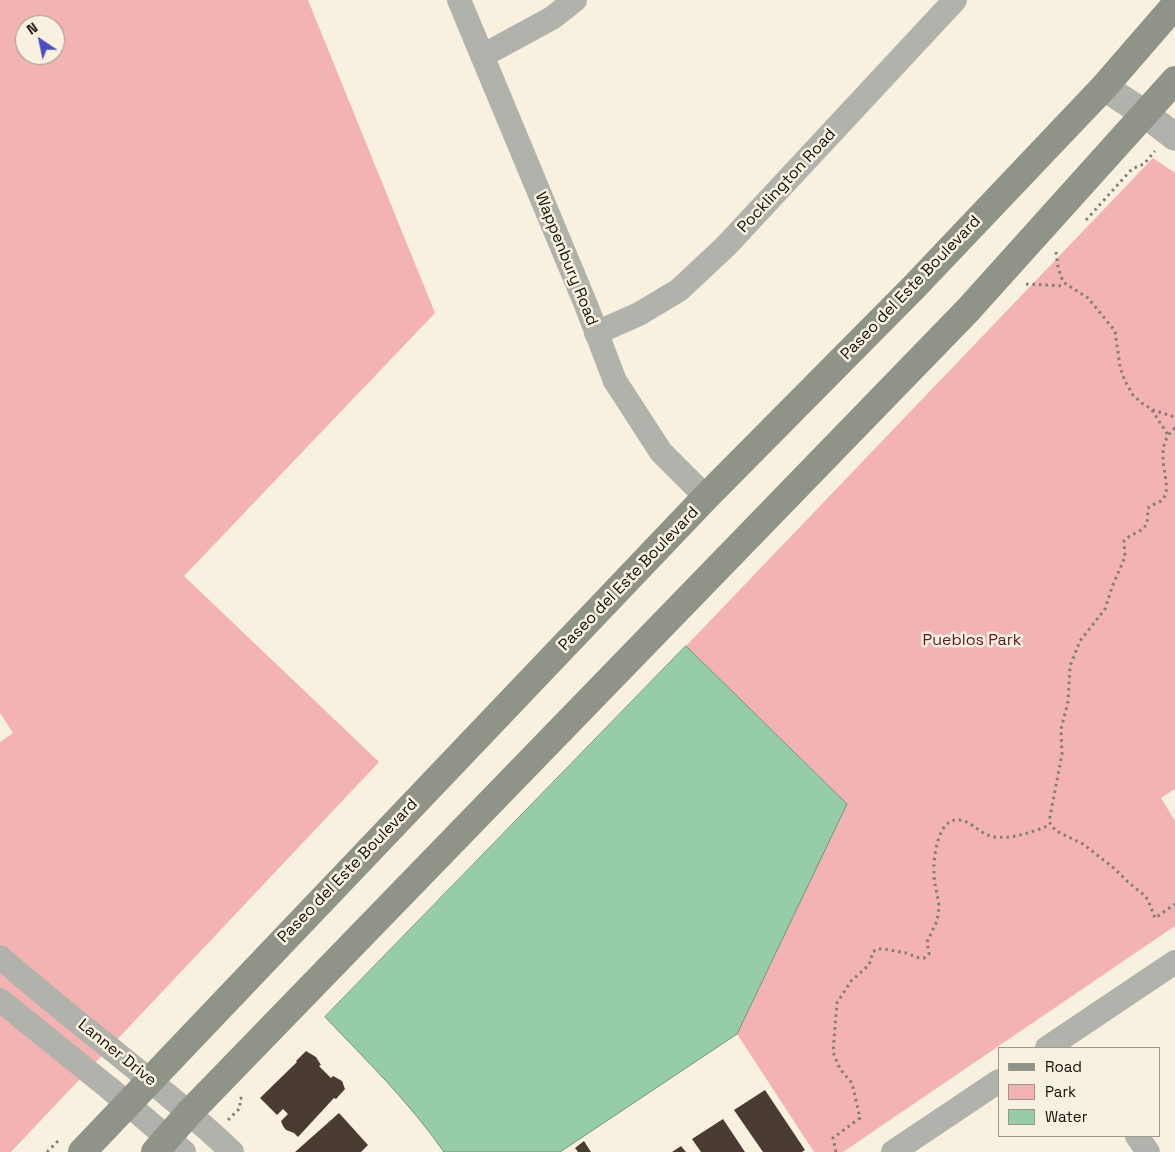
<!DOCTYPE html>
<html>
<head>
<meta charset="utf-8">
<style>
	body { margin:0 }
	#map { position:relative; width:1175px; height:1152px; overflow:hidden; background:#f9f1e0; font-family:"Space Grotesk",sans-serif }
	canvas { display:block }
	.legend { position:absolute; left:998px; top:1047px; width:162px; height:90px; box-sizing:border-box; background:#f9f1e0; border:1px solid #9d978a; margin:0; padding:6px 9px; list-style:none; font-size:15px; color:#12100a }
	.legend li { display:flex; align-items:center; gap:10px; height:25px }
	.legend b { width:25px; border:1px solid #9d978a }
	.north { position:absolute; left:15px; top:15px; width:50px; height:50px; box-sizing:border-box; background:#f9f1e0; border:1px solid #9d978a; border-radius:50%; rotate:326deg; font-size:14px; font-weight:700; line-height:20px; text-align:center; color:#12100a }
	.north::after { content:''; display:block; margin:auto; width:18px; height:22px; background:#4c4cc2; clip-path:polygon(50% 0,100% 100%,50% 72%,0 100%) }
</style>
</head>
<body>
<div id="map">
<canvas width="1175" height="1152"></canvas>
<ul class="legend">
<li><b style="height:6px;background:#909388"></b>Road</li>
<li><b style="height:14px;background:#f2b3b2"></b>Park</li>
<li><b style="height:14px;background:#96cca8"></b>Water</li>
</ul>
<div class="north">N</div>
</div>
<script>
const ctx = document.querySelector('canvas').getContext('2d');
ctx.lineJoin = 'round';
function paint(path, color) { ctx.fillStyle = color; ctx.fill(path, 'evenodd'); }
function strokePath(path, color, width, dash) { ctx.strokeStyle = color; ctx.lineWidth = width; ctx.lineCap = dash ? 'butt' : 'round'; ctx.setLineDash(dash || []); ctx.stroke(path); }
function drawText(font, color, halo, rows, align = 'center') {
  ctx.font = font + ' "Space Grotesk",sans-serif'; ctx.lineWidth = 5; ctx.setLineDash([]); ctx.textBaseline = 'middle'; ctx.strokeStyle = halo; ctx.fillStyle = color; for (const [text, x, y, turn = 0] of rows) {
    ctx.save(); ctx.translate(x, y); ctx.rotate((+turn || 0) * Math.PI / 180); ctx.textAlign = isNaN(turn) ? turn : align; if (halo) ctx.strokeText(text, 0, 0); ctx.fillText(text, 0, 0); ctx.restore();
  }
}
const green = new Path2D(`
	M 0,0 L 308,0 L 435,313 L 184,576 L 379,762 L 11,1152 L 0,1152 L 0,742 L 13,733 L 0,713 ZM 25,25 L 55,25 L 55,55 L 25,55 Z
	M 1153,158 L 1175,173 L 1175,789 L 1161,798 L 1175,821 L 1175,926 L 843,1152 L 814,1152 L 737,1034 L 847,804 L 686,646 Z`);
const water = new Path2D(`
	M 686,646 L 847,804 L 737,1034 L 560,1152 L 444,1152 C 410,1103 366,1060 325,1017 Z`);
const building = new Path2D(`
	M 306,1051 L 316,1057 L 321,1065 L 319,1066 L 331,1078 L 333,1076 L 342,1081 L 345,1089 L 336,1099 L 334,1098 L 298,1137 L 294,1133 L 286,1130 L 283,1126 L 281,1121 L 288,1114 L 283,1109 L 277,1115 L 260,1098 L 297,1062 L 296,1061 Z
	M 765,1090 L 805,1150 L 802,1152 L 763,1152 L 734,1110 Z
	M 339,1113 L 368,1145 L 361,1152 L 295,1152 Z
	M 723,1119 L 745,1152 L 701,1152 L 692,1139 Z
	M 584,1141 L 591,1152 L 578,1152 L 575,1148 Z
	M 681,1146 L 686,1152 L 672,1152 Z`);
const path = new Path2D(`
	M 1086,220 L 1132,169 L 1144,164 L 1155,151
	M 1056,252 L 1058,267 L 1063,282 L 1088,298 L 1115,331 L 1120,367 L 1125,381 L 1133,395 L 1143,404 L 1153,410 L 1175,417
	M 1026,284 L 1065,286
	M 1152,410 L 1168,435
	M 1175,428 C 1149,450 1175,484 1163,499 C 1160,503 1153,504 1149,507 C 1147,512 1148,518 1147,523 C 1143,533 1130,533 1124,541 L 1125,557 L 1112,587 L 1105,609 L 1080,641 L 1070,666 L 1068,702 L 1061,729 L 1062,754 L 1049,822 L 1056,831 L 1083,844 L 1115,869 L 1128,882 L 1144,895 L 1148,900 L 1155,918 L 1175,904
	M 228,1120 L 240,1108 L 240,1099 L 243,1097
	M 47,1152 L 59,1140
	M 836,1152 L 833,1138 L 860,1118 L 852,1083 L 840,1069 L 833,1052 L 837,1003 L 851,981 L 869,965 L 873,952 L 877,949 L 884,949 L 906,953 L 919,958 L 924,958 L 929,954 L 927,942 L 937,921 L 939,907 C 938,895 934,884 934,873 C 933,858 938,816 960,820 C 973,822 981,835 994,837 C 1014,839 1032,832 1050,825`);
const minor = new Path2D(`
	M 459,0 L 586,305 L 615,381 L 661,452 L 706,497
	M 482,56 L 552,18 L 575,0
	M 596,333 L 639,314 L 679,290 L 726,246 L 955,0
	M 0,957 C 76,1024 159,1083 232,1152
	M 0,1000 L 109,1088 L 184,1152
	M 1047,1048 L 1175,962
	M 1137,1136 L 1148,1152
	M 893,1152 L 999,1081`);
const tertiary = new Path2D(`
	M 1104,87 L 1145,114 L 1175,137`);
const secondary = new Path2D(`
	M 82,1152 L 706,497 L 914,287 L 1104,87 L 1175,5
	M 155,1152 L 189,1113 L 968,310 L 1175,80`);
const streetNames = [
	["Pocklington Road",787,181,-47],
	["Wappenbury Road",566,259,68],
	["Paseo del Este Boulevard",911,288,-46],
	["Paseo del Este Boulevard",629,579,-46],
	["Paseo del Este Boulevard",348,871,-46],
	["Lanner Drive",117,1053,39]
];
const parkNames = [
	["Pueblos Park",972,641]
];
paint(green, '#f2b3b2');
paint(water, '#96cca8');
strokePath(water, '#6e9479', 1);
paint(building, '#4a3c33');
strokePath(path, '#837e73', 3, [2.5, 4]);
strokePath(minor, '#b0b2ab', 24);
strokePath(tertiary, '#b0b2ab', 28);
strokePath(secondary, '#909388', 28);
drawText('16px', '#12100a', '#f9f1e0', streetNames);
drawText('16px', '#60161e', '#f9f1e0', parkNames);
</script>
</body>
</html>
